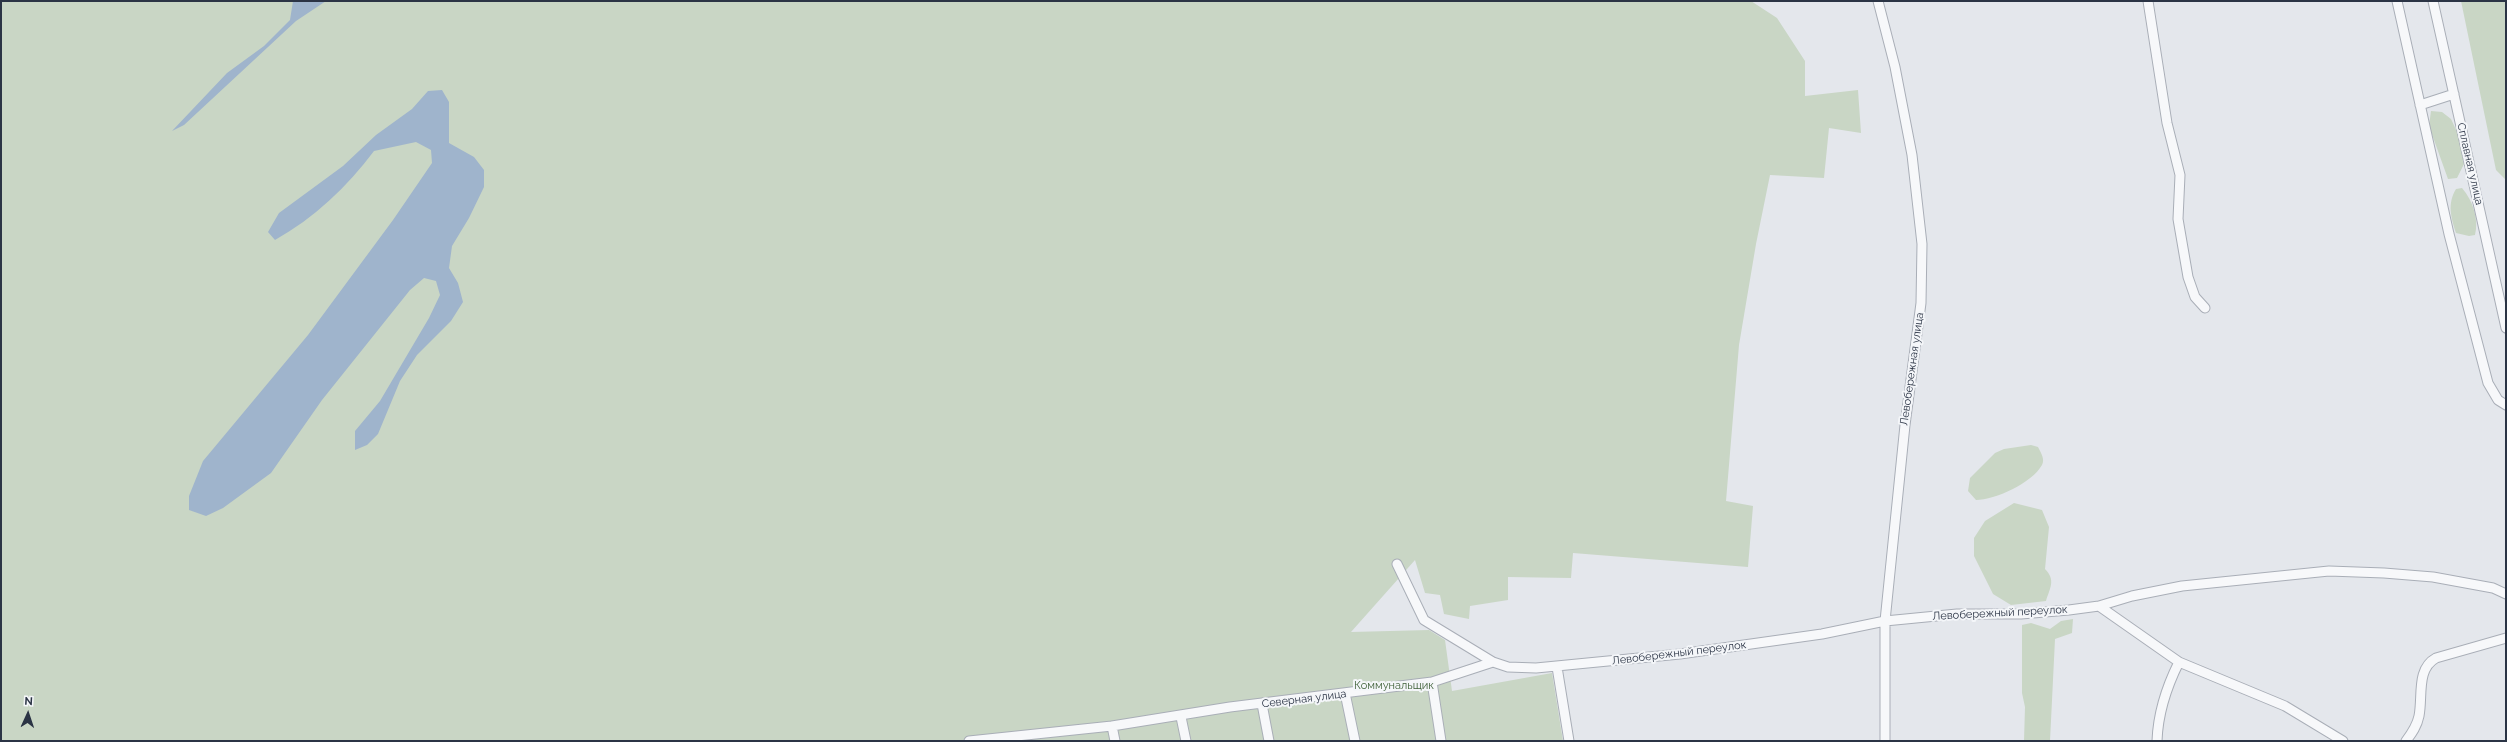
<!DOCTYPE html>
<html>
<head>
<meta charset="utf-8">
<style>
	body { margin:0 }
	#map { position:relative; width:2507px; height:742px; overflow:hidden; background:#e4e7ec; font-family:Raleway,sans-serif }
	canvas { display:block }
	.frame { position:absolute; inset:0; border:2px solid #2b3445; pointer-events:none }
	.north { position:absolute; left:8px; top:694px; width:40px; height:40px; -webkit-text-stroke:3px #f4f6f9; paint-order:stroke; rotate:3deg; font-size:11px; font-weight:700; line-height:16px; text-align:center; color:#2b3445 }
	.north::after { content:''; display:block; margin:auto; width:14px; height:18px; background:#2b3445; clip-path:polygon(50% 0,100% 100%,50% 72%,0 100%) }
</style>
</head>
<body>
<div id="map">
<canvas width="2507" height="742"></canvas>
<div class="frame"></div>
<div class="north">N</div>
</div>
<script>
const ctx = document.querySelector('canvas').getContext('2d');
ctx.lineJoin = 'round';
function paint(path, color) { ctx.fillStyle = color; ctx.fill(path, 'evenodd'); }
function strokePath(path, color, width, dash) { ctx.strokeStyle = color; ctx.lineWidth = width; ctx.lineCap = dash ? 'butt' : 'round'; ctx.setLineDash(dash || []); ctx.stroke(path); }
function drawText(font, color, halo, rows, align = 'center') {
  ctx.font = font + ' Raleway,sans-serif'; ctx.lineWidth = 4; ctx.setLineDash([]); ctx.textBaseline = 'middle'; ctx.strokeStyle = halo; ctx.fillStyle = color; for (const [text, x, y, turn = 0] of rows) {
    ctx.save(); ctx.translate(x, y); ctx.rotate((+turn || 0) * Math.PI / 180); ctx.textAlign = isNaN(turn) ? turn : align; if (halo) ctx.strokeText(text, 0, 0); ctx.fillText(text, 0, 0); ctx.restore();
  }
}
const green = new Path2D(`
	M 1,1 L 1751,1 L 1777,18 L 1805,61 L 1805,96 L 1858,90 L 1861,133 L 1829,128 L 1824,178 L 1770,175 L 1756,244 L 1739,345 L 1726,501 L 1753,506 L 1748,567 L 1573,553 L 1571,578 L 1508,577 L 1508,600 L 1470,606 L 1469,619 L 1444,614 L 1440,595 L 1425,593 L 1415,560 L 1351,632 L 1429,630 L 1445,640 L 1452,691 L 1552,673 L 1563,741 L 1,741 Z
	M 2461,1 L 2506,1 L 2506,180 L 2496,170 Z
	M 2431,111 L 2442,112 L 2451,119 L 2458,134 L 2464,164 L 2457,178 L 2448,179 L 2429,126 Z
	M 2462,188 C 2473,201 2479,219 2475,235 L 2469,236 L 2456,233 C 2451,217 2447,204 2456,189 Z
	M 2031,445 L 2038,447 C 2041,453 2045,459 2042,465 C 2032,483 1995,500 1976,500 L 1968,491 L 1970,478 L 1995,453 L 2004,449 Z
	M 2014,503 L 2042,510 L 2049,527 L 2045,569 C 2056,580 2050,588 2046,601 L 2011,605 L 1993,594 L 1974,556 L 1974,538 L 1985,521 Z
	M 2073,619 L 2072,633 L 2055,639 L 2050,741 L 2024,741 L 2025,707 L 2022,693 L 2022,625 L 2031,623 L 2050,629 L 2061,621 Z`);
const water = new Path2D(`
	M 293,1 L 326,1 L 296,21 L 184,125 L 172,131 L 227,73 L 264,46 L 290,20 Z
	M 442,90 L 449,102 L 449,143 L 474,157 L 484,170 L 484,187 L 469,218 L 452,246 L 449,268 L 458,283 L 463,302 L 451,321 L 417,355 L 400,381 L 378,434 L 367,445 L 355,450 L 355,431 L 380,401 L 429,318 L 440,295 L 436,281 L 424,278 L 410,290 L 322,400 L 271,473 L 223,508 L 206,516 L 189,510 L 189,496 L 203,461 L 308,335 L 393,220 L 432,163 L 431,150 L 416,142 L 374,151 C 347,187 314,218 275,240 L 268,232 L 279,213 L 343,166 L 376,135 L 412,109 L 428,91 Z`);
const street = new Path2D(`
	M 1878,1 L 1895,67 L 1912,155 L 1922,244 L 1921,303 L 1905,425 L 1885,621 L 1885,741
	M 2148,1 L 2167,123 L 2180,175 L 2178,219 L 2188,277 L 2195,297 L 2205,308
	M 2397,1 L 2449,234 L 2488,383 L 2498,400 L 2506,405
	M 2433,1 L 2506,328
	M 2420,105 L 2454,94
	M 1397,564 L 1424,620 L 1493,662 L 1508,667 L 1536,668 L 1680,654 L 1822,634 L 1885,621 L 1957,614 L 2021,614 L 2069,610 L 2099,606 L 2132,596 L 2182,586 L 2329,571 L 2384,573 L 2433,577 L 2493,588 L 2506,594
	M 2099,606 L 2179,662 L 2285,706 L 2343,741
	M 1557,667 L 1569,741
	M 1432,682 L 1441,741
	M 1345,693 L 1355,741
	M 1262,704 L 1269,741
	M 1181,717 L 1186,741
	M 1112,726 L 1115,741
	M 969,741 L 1112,726 L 1230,707 L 1432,682 L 1493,662
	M 2157,741 C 2158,712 2166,688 2179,662
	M 2406,741 C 2412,733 2417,726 2419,716 C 2423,696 2416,669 2436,658 L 2506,638`);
const streetNames = [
	["Сплавная улица",2470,164,77],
	["Левобережная улица",1912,369,-82],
	["Левобережный переулок",2000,613,-3],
	["Левобережный переулок",1679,653,-7],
	["Северная улица",1304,699,-7]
];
const parkNames = [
	["Коммунальщик",1394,686]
];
paint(green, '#c9d6c5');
paint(water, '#9fb4cc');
strokePath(street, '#a9aeb7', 11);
strokePath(street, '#f7f8fa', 9);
drawText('11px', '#2b3445', '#f4f6f9', streetNames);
drawText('11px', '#3f6138', '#f4f6f9', parkNames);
</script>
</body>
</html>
